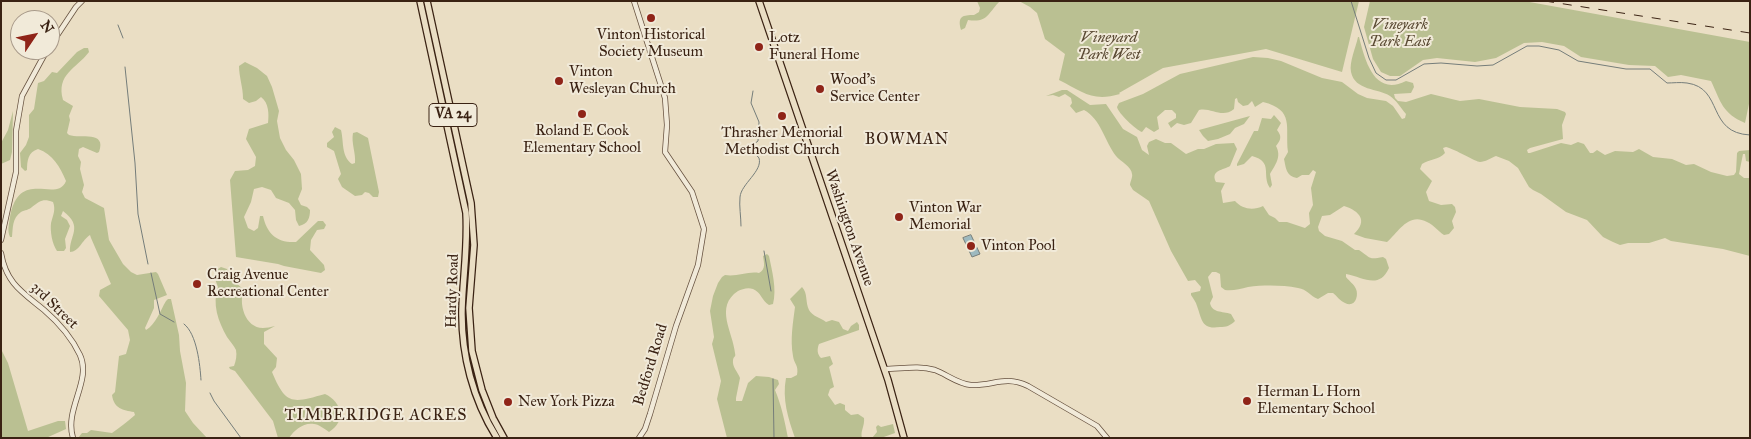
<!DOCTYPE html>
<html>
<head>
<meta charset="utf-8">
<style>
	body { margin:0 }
	#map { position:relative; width:1751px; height:439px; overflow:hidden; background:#eadec4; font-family:"IM FELL Great Primer",serif }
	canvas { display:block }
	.frame { position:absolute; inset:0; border:2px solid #3a2213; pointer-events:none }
	.north { position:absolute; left:10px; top:10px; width:50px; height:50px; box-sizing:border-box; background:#f1ead9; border:1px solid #a89a8a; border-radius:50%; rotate:56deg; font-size:14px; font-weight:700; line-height:20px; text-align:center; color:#3a2213 }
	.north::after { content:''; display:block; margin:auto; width:18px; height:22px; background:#8f2418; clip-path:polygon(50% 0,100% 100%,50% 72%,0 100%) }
</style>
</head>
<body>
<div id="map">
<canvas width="1751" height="439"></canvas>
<div class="frame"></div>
<div class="north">N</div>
</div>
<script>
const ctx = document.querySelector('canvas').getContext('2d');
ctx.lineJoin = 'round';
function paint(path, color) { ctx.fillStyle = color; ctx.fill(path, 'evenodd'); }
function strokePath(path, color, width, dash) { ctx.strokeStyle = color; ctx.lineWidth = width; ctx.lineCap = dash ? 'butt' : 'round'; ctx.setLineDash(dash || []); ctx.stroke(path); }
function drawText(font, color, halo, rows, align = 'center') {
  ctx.font = font + ' "IM FELL Great Primer",serif'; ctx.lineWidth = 4; ctx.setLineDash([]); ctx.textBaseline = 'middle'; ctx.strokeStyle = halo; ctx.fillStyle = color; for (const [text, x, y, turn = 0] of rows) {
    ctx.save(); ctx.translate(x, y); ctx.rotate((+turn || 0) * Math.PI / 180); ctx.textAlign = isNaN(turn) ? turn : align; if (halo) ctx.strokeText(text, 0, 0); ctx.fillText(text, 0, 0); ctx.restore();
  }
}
const green = new Path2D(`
	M 977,1 L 1000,1 C 988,13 988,23 968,20 L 965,28 L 961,30 C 957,16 963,15 974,15 L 979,12 L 980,8 Z
	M 1019,1 L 1359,1 L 1342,72 L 1266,49 L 1163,68 L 1119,93 L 1120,94 C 1092,102 1083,92 1059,80 L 1065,54 L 1045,39 L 1037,13 L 1030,7 Z
	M 1370,1 L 1524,1 L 1750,42 L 1750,99 L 1745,123 C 1722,113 1721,102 1711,81 L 1681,75 L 1668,77 L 1655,66 L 1629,65 L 1581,57 L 1564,46 L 1542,42 L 1524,43 L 1496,58 L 1475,62 L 1437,58 L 1423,60 L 1400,76 L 1390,76 L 1381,72 L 1373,59 L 1364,27 Z
	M 1358,37 L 1359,37 C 1365,60 1374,97 1406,81 L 1413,83 L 1414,87 L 1411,93 L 1394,94 L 1395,98 L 1398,101 L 1406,102 L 1431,94 L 1460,101 L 1479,99 L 1520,107 L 1557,109 L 1565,112 L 1566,114 L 1562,125 L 1563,139 L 1530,148 L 1527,150 L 1528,153 L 1530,153 L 1561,143 L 1571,145 L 1578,142 L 1584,144 L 1590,153 L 1593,153 L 1597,150 L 1605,155 L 1615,151 L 1633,152 L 1639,149 L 1653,157 L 1672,159 L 1686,165 L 1694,164 L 1711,172 L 1727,176 L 1734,175 L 1736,172 L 1737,153 L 1739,151 L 1750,150 L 1750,162 L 1746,161 L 1745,154 L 1743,154 L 1739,174 L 1744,178 L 1750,178 L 1750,256 L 1723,249 L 1671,241 L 1665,238 L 1649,243 L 1628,243 L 1620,245 L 1613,242 L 1603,237 L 1587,220 L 1566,212 L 1541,194 L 1533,190 L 1529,187 L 1518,168 L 1509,161 L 1496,156 C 1491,158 1485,162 1480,162 C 1476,162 1455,149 1446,147 L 1443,148 L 1445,153 C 1439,160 1429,159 1422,164 L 1420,169 L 1432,181 L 1426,192 L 1429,201 L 1441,205 L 1452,204 L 1455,207 L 1456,212 L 1452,221 L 1454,228 L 1449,234 L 1444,235 C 1438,231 1434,225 1427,222 C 1408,212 1399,232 1387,242 L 1365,238 L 1354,234 C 1368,221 1360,211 1344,206 L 1330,215 L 1322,216 L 1318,227 L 1319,231 L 1325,236 L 1342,241 L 1355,250 L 1359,250 C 1371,258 1368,260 1383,257 L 1386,259 L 1389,268 C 1379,290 1363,277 1346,274 L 1346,277 C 1349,281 1354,284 1356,289 C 1359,296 1355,308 1345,303 C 1340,301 1337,296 1333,293 L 1328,293 L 1318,299 C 1310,296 1307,289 1298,288 C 1282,285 1264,285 1248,287 C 1240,289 1233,291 1225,290 L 1221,287 L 1220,274 L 1216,272 L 1212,272 L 1208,277 L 1213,297 L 1210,303 C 1212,313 1222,311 1231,314 L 1235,321 C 1230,326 1226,327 1220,327 C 1201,330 1202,319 1197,306 C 1196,302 1193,298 1191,295 L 1191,293 L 1200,291 L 1201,287 L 1195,280 L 1188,281 L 1171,251 L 1149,201 L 1133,190 L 1130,185 C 1130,182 1133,177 1132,174 C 1132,167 1120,161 1116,156 C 1105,142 1101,119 1084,110 L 1076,113 L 1070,106 L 1072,103 L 1071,98 L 1065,94 L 1059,97 L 1053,95 L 1046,96 L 1062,90 L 1067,90 L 1090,105 L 1106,104 L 1123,129 L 1137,137 L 1142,150 L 1149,155 L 1147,146 L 1149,142 L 1156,139 L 1165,143 L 1171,143 L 1186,154 L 1198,149 L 1204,149 L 1216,144 L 1234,143 L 1237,149 L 1230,166 C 1224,170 1210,170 1216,182 L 1225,183 L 1221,191 L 1223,203 L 1235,201 C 1242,209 1253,211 1263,206 L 1269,215 L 1275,218 L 1279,222 L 1287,222 L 1305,228 L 1310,224 L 1309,213 L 1313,205 L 1311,188 L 1316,172 L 1313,170 L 1309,175 L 1302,175 L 1297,178 C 1286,176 1286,168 1284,159 L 1288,152 C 1285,127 1295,110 1263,102 L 1255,107 L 1252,101 L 1248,105 L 1243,106 L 1238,102 L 1237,98 L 1235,99 L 1234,109 C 1222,119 1211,107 1199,110 L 1191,123 L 1184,125 L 1177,123 L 1171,128 L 1168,123 L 1176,118 L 1176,114 L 1172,110 L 1165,110 L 1157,117 L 1159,129 L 1154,132 L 1146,127 L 1142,132 C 1136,130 1118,113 1117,107 L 1119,103 L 1143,94 L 1180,74 L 1253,57 L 1268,58 L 1281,61 L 1322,78 L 1342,82 L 1358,94 L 1367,98 L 1386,101 L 1393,106 L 1402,119 L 1405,118 L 1406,114 C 1401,108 1396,100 1390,96 C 1378,88 1355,91 1351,72 C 1349,62 1356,47 1358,37 Z
	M 84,48 L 88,48 L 89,52 C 76,69 56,74 63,100 L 73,106 L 69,116 L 70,120 L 67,133 L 69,135 C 80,139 107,130 99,152 L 97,153 L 83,147 L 79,149 L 78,156 L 81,162 L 80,169 L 84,185 L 82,192 L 85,198 L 104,208 L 109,240 L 123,264 L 131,272 L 137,275 L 156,272 L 158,274 L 167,295 L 154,300 L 154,308 L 145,328 L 146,330 C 156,324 160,311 166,301 L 168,299 L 171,299 L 179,335 L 180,351 L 186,383 L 185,411 L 193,423 L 207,438 L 78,438 L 82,433 L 87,433 L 91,430 L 112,433 C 120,427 127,422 135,415 L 134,412 C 123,410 114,409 112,395 L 115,392 L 119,356 L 126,354 L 130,340 L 128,330 L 99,296 L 100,290 L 111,284 L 91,238 L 90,235 C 82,240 79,252 70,252 C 69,235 84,227 63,211 L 61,216 L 67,220 L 70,226 L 65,239 L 66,248 L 64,251 L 57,251 C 52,244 50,231 51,223 C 53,215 56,210 53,202 C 43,198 40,201 32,207 C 29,210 25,210 21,212 C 12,218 13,228 12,237 L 10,237 C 7,230 9,225 10,217 C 19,167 57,204 66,181 C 60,167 53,154 38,149 C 28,152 27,161 27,170 L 25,171 L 21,167 L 20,153 L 26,145 L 29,137 L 29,115 L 34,109 L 38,83 L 44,81 L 52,72 L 57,73 L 77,52 Z
	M 245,62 L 257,68 L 267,76 L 272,87 L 279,111 L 277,121 L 280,138 L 286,150 L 294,160 L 301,174 L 302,189 L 298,199 L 301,205 L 307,207 L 310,210 C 310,218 308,224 299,226 L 296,220 L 295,210 L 289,203 L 276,198 L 271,190 L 262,187 L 254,189 L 251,202 L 244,217 L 248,228 L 254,231 L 258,228 L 260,216 L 263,216 C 267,234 277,243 296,242 L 318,221 L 323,221 L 326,225 L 324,229 L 317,230 L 311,240 L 310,250 L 324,265 L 325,270 L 321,273 L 284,266 L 278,264 L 236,257 L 230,180 L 235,171 L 248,170 L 255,166 L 256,157 L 246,139 L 249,129 L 268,123 C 269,114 269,103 261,97 L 256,101 L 249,103 L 243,99 C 243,87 239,77 239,66 Z
	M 13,111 L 12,152 L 10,160 L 1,164 L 1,143 L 8,130 Z
	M 1274,115 L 1281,123 L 1277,130 C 1282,136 1281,140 1276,146 C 1282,157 1275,165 1270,174 L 1272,185 L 1270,188 C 1261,175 1274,162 1252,156 L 1244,164 L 1237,166 L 1237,164 L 1254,131 L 1258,131 L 1262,118 L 1271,119 Z
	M 1250,116 L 1244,124 L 1235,128 L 1230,134 L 1218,139 L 1208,141 L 1203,136 L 1199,130 Z
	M 335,127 L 341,130 C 344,142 341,156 352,164 L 355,163 C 356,153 351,143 353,133 L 357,132 L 368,138 L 379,192 L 378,197 L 373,197 L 369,193 L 365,192 L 362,195 L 355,196 L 342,187 L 338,179 L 341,174 L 334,151 L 327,147 L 327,143 L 334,137 L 332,132 Z
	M 767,254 L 769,256 C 772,271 777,289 773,304 L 769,305 C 762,301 761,292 753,289 C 748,287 742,289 738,291 C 714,307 733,332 735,353 C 736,358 734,355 733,360 C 732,367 738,372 740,378 L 736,398 L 736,401 L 742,401 L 748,383 L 756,376 L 769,377 L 778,380 L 779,384 L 775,390 C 781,404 785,422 788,438 L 727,438 L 717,399 L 721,381 L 712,344 L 714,337 L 710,311 L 713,296 L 718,283 L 722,277 L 725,275 C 737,277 748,271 759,273 C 766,269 764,263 763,256 Z
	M 221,267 L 227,269 L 232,281 L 235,282 L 244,290 C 238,303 245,328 263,328 C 266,328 271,327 275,326 L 264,332 L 264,344 L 277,358 L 276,367 L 272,372 C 286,406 293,403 325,394 C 342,402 347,421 329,432 C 325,429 318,424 314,424 C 304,422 294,430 289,438 L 278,438 L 273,421 L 235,371 L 230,369 L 229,367 L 234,366 C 236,361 237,355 236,350 C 234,346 230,341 227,337 C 218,321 212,304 218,287 L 215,279 L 216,270 Z
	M 802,287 C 808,293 805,302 809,310 C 812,316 821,318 826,322 L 832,320 L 839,322 L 843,329 L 848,331 L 851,326 L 857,322 L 859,325 L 859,330 L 819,344 C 817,349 817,354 821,358 L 830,356 L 833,364 L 829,367 L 834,387 L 830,389 L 828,395 L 835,405 L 840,403 L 845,405 L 845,410 L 851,415 L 858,414 L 864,418 C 865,426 860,431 862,438 L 795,438 C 788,418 782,399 786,378 L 791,378 L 797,375 C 799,365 794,364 793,356 C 790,339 793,323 795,307 L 790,299 Z
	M 1,349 L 8,363 L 28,431 L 58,421 L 65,421 L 66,429 L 46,438 L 1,438 Z
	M 893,424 L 895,433 L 881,438 L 872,438 L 877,432 L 876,427 L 878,425 L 881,427 Z`);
const water = new Path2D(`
	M 971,235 L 980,254 L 972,257 L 963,238 Z`);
const stream = new Path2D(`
	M 1351,1 L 1369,58 L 1376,73 L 1386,80 L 1396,80 L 1424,64 L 1441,63 L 1477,66 L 1493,65 L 1527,46 L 1539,46 L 1559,50 L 1578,61 L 1626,69 L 1650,69 L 1667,83 C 1673,83 1680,82 1687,83 C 1724,88 1706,133 1750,135
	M 118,25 L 123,38
	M 125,67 L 135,163 L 138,214 L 148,264
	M 741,226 C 741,217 739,206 740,197 C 741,184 763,171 759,158 C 757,155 753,153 750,151 L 750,147 L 758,141 L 759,122 L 751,103 L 753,91
	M 764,251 L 771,291
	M 151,273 L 160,314 L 174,322
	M 184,324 C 197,334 200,365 201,380
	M 773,379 L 774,438
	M 210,393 L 214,401 L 241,438`);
const tertiary = new Path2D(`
	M 634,1 L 665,98 L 667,125 L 665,152 L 692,192 L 704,229 L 698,265 L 676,326 L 650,414 L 645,429 L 639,438
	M 50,46 L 76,7 L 82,1
	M 1,240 L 16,172 L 16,131 L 22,96 L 47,50
	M 1,253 C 6,283 22,292 44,310 C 58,322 72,338 80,355 C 92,381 64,409 73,438
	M 884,369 C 901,369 918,365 935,370 C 946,374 958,384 971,385 C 993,386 1005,375 1028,386 L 1097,426 L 1107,438`);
const primary = new Path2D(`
	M 420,1 L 466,213 C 468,246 463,277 462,309 C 461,354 473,400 497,438
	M 427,1 L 471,203 L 474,245 L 469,308 L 472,351 L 482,390 L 493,418 L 504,438
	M 759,1 L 888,380 L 904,438`);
const rail = new Path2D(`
	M 1545,1 L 1750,33`);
const markers = [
	[651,18,5,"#8f2418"],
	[759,47,5,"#8f2418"],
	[559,81,5,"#8f2418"],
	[820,89,5,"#8f2418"],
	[582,114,5,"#8f2418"],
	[782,116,5,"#8f2418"],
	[899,217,5,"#8f2418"],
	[971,246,5,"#8f2418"],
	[197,284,5,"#8f2418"],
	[1247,401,5,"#8f2418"],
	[508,402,5,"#8f2418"]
];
const shields = [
	[453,115,48]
];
const shieldNames = [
	["VA 24",453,115]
];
const parkNames = [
	["Vineyark",1400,25],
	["Park East",1400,42],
	["Vineyard",1109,38],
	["Park West",1109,55]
];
const poiNames = [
	["Vinton Historical",651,35,"center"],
	["Society Museum",651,52,"center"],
	["Lotz",769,38],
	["Funeral Home",769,55],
	["Vinton",569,72],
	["Wesleyan Church",569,89],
	["Wood's",830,80],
	["Service Center",830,97],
	["Roland E Cook",582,131,"center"],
	["Elementary School",582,148,"center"],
	["Thrasher Memorial",782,133,"center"],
	["Methodist Church",782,150,"center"],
	["Vinton War",909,208],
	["Memorial",909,225],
	["Vinton Pool",981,246],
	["Craig Avenue",207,275],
	["Recreational Center",207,292],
	["Herman L Horn",1257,392],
	["Elementary School",1257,409],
	["New York Pizza",518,402]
];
const streetNames = [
	["Washington Avenue",849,228,71],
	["Hardy Road",453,291,-88],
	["3rd Street",54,306,44],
	["Bedford Road",651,365,-73]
];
const neighbourhoodNames = [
	["BOWMAN",907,140],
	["TIMBERIDGE ACRES",376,416]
];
paint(green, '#bac092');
paint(water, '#9db9bf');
strokePath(water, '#757d7a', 1);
strokePath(stream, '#757d7a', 1);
strokePath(tertiary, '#66513f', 6);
strokePath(primary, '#3a2213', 8);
strokePath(tertiary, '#f1ead9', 4.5);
strokePath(primary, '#eadec4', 5.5);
strokePath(rail, '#3a2213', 1, [9, 9]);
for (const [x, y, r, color] of markers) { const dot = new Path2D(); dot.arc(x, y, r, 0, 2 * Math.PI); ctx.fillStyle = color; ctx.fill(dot); strokePath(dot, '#f1ead9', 2); }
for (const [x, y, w] of shields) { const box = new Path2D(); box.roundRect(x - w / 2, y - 11.5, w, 23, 4); ctx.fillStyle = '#f1ead9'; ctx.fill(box); strokePath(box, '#3a2213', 1); }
drawText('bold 14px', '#3a2213', null, shieldNames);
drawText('italic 15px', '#5a4a33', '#f1ead9', parkNames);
drawText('15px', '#3a2213', '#f1ead9', poiNames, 'left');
drawText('15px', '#3a2213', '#f1ead9', streetNames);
ctx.letterSpacing = '1px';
drawText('16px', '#3a2213', '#f1ead9', neighbourhoodNames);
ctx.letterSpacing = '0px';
</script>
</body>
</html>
